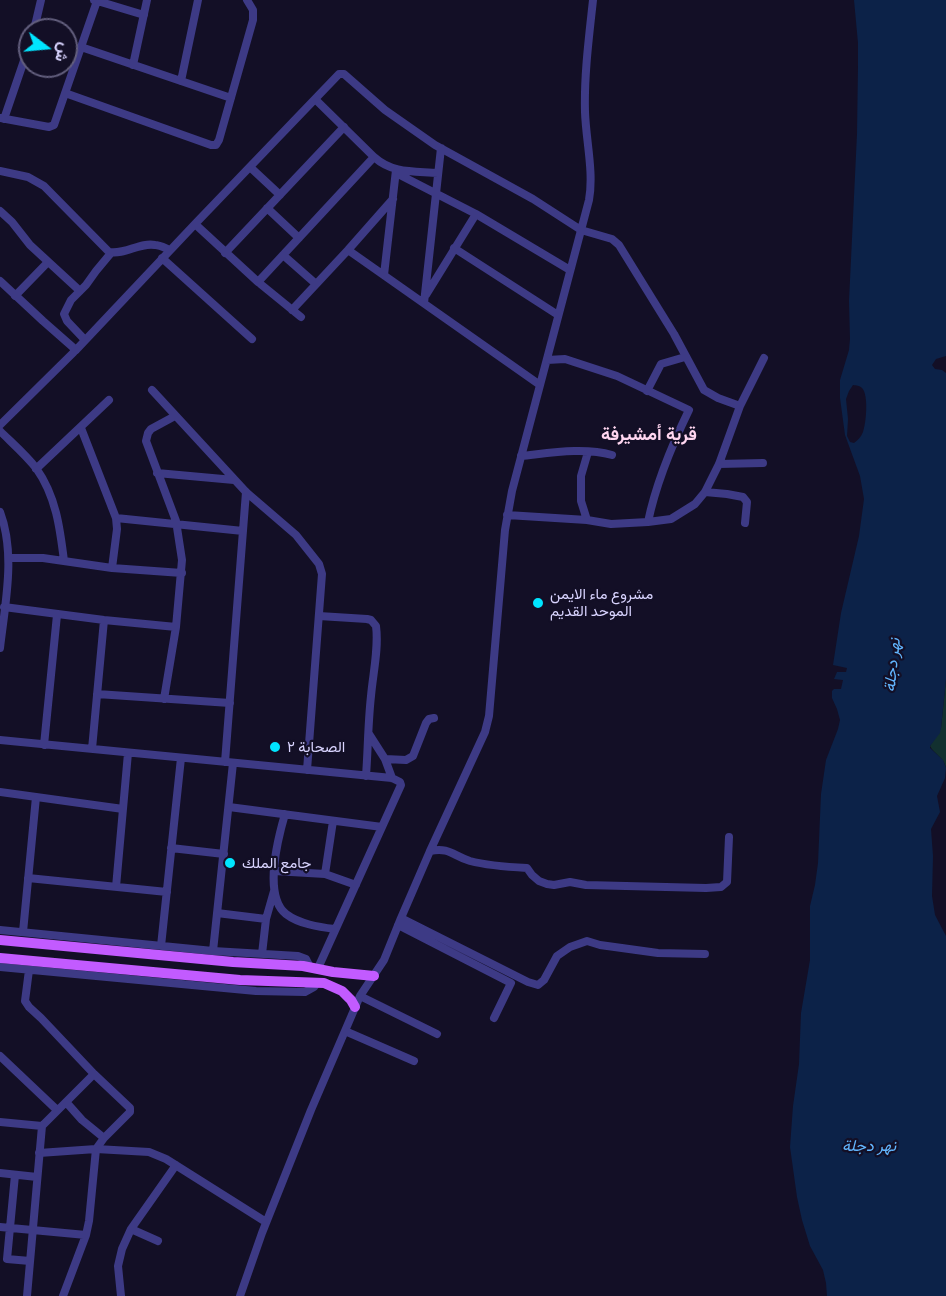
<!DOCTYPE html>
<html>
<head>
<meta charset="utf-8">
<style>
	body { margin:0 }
	#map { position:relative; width:946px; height:1296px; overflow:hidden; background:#130f26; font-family:Ubuntu,Vazirmatn,sans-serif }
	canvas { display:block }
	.north { position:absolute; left:18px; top:18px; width:60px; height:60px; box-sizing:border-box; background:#130f26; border:2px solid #625e7d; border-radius:50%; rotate:106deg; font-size:16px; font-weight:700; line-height:24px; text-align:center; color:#d9d4ff }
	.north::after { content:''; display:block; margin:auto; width:21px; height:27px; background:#00e5ff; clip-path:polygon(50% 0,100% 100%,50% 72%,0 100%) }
</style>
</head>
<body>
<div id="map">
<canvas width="946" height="1296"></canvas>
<div class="north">ش</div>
</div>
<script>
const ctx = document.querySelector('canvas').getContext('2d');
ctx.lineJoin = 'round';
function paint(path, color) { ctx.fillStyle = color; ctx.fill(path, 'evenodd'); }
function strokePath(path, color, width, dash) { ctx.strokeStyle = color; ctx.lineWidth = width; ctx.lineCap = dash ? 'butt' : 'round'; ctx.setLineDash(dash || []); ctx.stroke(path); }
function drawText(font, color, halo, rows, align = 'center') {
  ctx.font = font + ' Ubuntu,Vazirmatn,sans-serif'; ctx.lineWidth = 4.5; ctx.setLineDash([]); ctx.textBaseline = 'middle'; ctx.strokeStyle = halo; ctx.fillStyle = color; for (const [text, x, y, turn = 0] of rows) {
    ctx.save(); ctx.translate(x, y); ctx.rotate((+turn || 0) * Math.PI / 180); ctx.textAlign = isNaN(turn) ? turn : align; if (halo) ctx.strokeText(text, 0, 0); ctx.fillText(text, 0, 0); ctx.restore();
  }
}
const green = new Path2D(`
	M 946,679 L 946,768 C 944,757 934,754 930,746 L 941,728 Z`);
const water = new Path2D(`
	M 854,0 L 946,0 L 946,356 L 936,359 L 932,365 L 935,369 L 942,370 L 946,373 L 946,679 L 941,728 L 940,733 L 930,746 L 930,748 L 943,760 L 946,768 L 945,778 L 937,796 L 940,812 L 931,829 L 933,856 L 932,896 L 935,915 L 946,936 L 946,1296 L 827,1296 L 826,1283 L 823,1270 L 810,1246 L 802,1220 L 797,1197 L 790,1147 L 793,1106 L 799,1064 L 801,1013 L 810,960 L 810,906 L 815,885 L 818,863 L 821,794 L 826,760 L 838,729 L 840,720 L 837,709 L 832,698 L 832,691 L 834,689 L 841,689 L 843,680 L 834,679 L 837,672 L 846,672 L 847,668 L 833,665 L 841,613 L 859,536 L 864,499 L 860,476 L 845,435 L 840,398 L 840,380 L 849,350 L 850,339 L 849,301 L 857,134 L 858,66 L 858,43 ZM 853,385 C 857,386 859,385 862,388 C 869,395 866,424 863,432 C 861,437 858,440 854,443 L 850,442 L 847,436 L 848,419 L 846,399 L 849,391 Z`);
const minor = new Path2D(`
	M 94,0 L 144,15
	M 34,30 L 41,0
	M 81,47 L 231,98
	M 133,65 L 147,0
	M 181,81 L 198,0
	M 65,93 L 211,145 L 216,145 L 219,140 L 253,20 L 253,10 L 247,0
	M 315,99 L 374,157 C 393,174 414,171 438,173
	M 0,118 L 49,127 L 54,125 L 97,1
	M 4,119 L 30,43
	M 250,167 L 280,195
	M 0,171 L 28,177 L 44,186 L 109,252 C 125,255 140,242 155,245 C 160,245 165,248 170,250
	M 396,173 L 476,214 L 570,270
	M 267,208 L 299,238
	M 0,211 L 12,222 L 30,245 L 80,291
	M 195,224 L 258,282 L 301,317
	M 454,248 L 558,315
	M 348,250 L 540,385
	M 225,253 L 344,127
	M 283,255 L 316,284
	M 162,258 L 252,339
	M 384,275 L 396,170
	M 0,281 L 43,321 L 76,350
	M 258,282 L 374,157
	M 426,295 L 476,214
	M 15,296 L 48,262
	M 424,303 L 441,148
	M 292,310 L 348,250 L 393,199
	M 85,340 L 67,321 L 64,314 L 71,300 L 86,285 L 96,271 L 111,253
	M 547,360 L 565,359 L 617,376 L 689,410 C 671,447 656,483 648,522
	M 152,390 L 246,492 L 296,535 L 319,564 L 322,574 L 307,770
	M 647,391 L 661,364 L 685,357
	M 740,406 L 764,358
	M 0,425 L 76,350 L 195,224 L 339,74 L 344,74 L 385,110 L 435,145 L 533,199 L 581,230 L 612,239 L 619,245 L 674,334 L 704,390 L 718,398 L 740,406 L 719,464 L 705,492 L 695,504 L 671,519 L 648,522 L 611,524 L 587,520 L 507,515
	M 81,428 L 116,518 L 117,529 L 112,568
	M 0,431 C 12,443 26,455 36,468 C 56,496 60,528 64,561
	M 521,456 C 550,453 584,447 612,455
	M 719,464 L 763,463
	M 36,469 L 109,400
	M 157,473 L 234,480
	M 705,492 L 727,494 L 743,497 L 747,502 L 745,523
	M 0,512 C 16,554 5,604 0,648
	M 116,518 L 243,531
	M 587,520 L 581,501 L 581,476 L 588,452
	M 9,558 L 43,558 L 112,568 L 182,573
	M 4,607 L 104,620 L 176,627
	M 319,616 L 367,619 L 371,620 L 376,626 C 379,648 373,673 371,696 C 368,723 368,749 366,776
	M 97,694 L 230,703
	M 164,699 L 176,627 L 182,560 L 176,521 L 146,441 L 148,433 L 151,429 L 175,416
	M 369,734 L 385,759 L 392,778
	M 0,740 L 392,778 L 400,782 L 401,785 L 318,968
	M 44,745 L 57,615
	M 92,749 L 104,620
	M 385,759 L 406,760 L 413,756 L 426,723 L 429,719 L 434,718
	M 225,762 L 246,492
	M 0,792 L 123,809
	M 229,807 L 382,827
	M 285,814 C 278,838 263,896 286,914 C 299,924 319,927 335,929
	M 171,848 L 224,854
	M 430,851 L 485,732 L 489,716 L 505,530 L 512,491 L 589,200 C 594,172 586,141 585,112 C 584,75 589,37 593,0
	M 274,871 L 325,874 L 356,885
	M 325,874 L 333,821
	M 28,878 L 167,892
	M 116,887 L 128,753
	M 217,913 L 266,919 L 274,891
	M 401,918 L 528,982 L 538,985 L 544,980 L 557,956 L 570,947 L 587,941 L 600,945 L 658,953 L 705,954
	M 398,925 L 511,983 L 494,1018
	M 0,930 L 213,951 L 298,956 L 306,959 L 310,967
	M 23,932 L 36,797
	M 161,946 L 181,758
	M 213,951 L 233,763
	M 262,954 L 266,919
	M 0,967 L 256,991 L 305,992 L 314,987 L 317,983
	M 29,970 L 25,1001 L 29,1007 L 41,1018 L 94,1074 L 130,1108 L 130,1112 L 104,1138
	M 360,996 L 437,1034
	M 345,1031 L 414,1061
	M 0,1056 L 57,1110
	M 0,1122 L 42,1126
	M 39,1153 L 96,1149 L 149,1152 L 166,1159 L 266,1222
	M 0,1173 L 37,1177
	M 15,1175 L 7,1259 L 30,1261
	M 0,1227 L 86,1235
	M 131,1229 L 158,1241
	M 27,1296 L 42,1126 L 94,1074
	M 63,1296 L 86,1235 L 89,1221 L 96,1149 L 104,1138 L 82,1120 L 66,1102
	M 121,1296 L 118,1266 L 122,1249 L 131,1229 L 176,1165
	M 240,1296 L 262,1233 L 311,1110 L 360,996 L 384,960 L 401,918 L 430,851 C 450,847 453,856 470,861 C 489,866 508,867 527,868 L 532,875 L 539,881 L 547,884 L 554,885 L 570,882 L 586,885 L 706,888 L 721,887 L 727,882 L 729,837`);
const major = new Path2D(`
	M 0,940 L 233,962 L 303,966 L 333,972 L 374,976
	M 0,958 L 240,980 L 324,983 L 342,991 L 351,1000 L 355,1007`);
const markers = [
	[538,603,6,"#00e5ff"],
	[275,747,6,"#00e5ff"],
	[230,863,6,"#00e5ff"]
];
const poiNames = [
	["مشروع ماء الايمن",550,594],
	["الموحد القديم",550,611],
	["الصحابة ٢",287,747],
	["جامع الملك",242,863]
];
const waterNames = [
	["نهر دجلة",892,665,-84],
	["نهر دجلة",869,1146]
];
const quarterNames = [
	["قرية أمشيرفة",649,434]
];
paint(green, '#12302f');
paint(water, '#0c2248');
strokePath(minor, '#3d3a85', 8);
strokePath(major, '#c25bff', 10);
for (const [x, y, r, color] of markers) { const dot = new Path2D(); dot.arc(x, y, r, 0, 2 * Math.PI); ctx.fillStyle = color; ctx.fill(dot); strokePath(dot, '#130f26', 2); }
drawText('15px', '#d9d4ff', '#130f26', poiNames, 'left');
drawText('italic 16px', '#62b6ff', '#130f26', waterNames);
drawText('bold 18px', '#ffd6f0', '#130f26', quarterNames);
</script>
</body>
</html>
